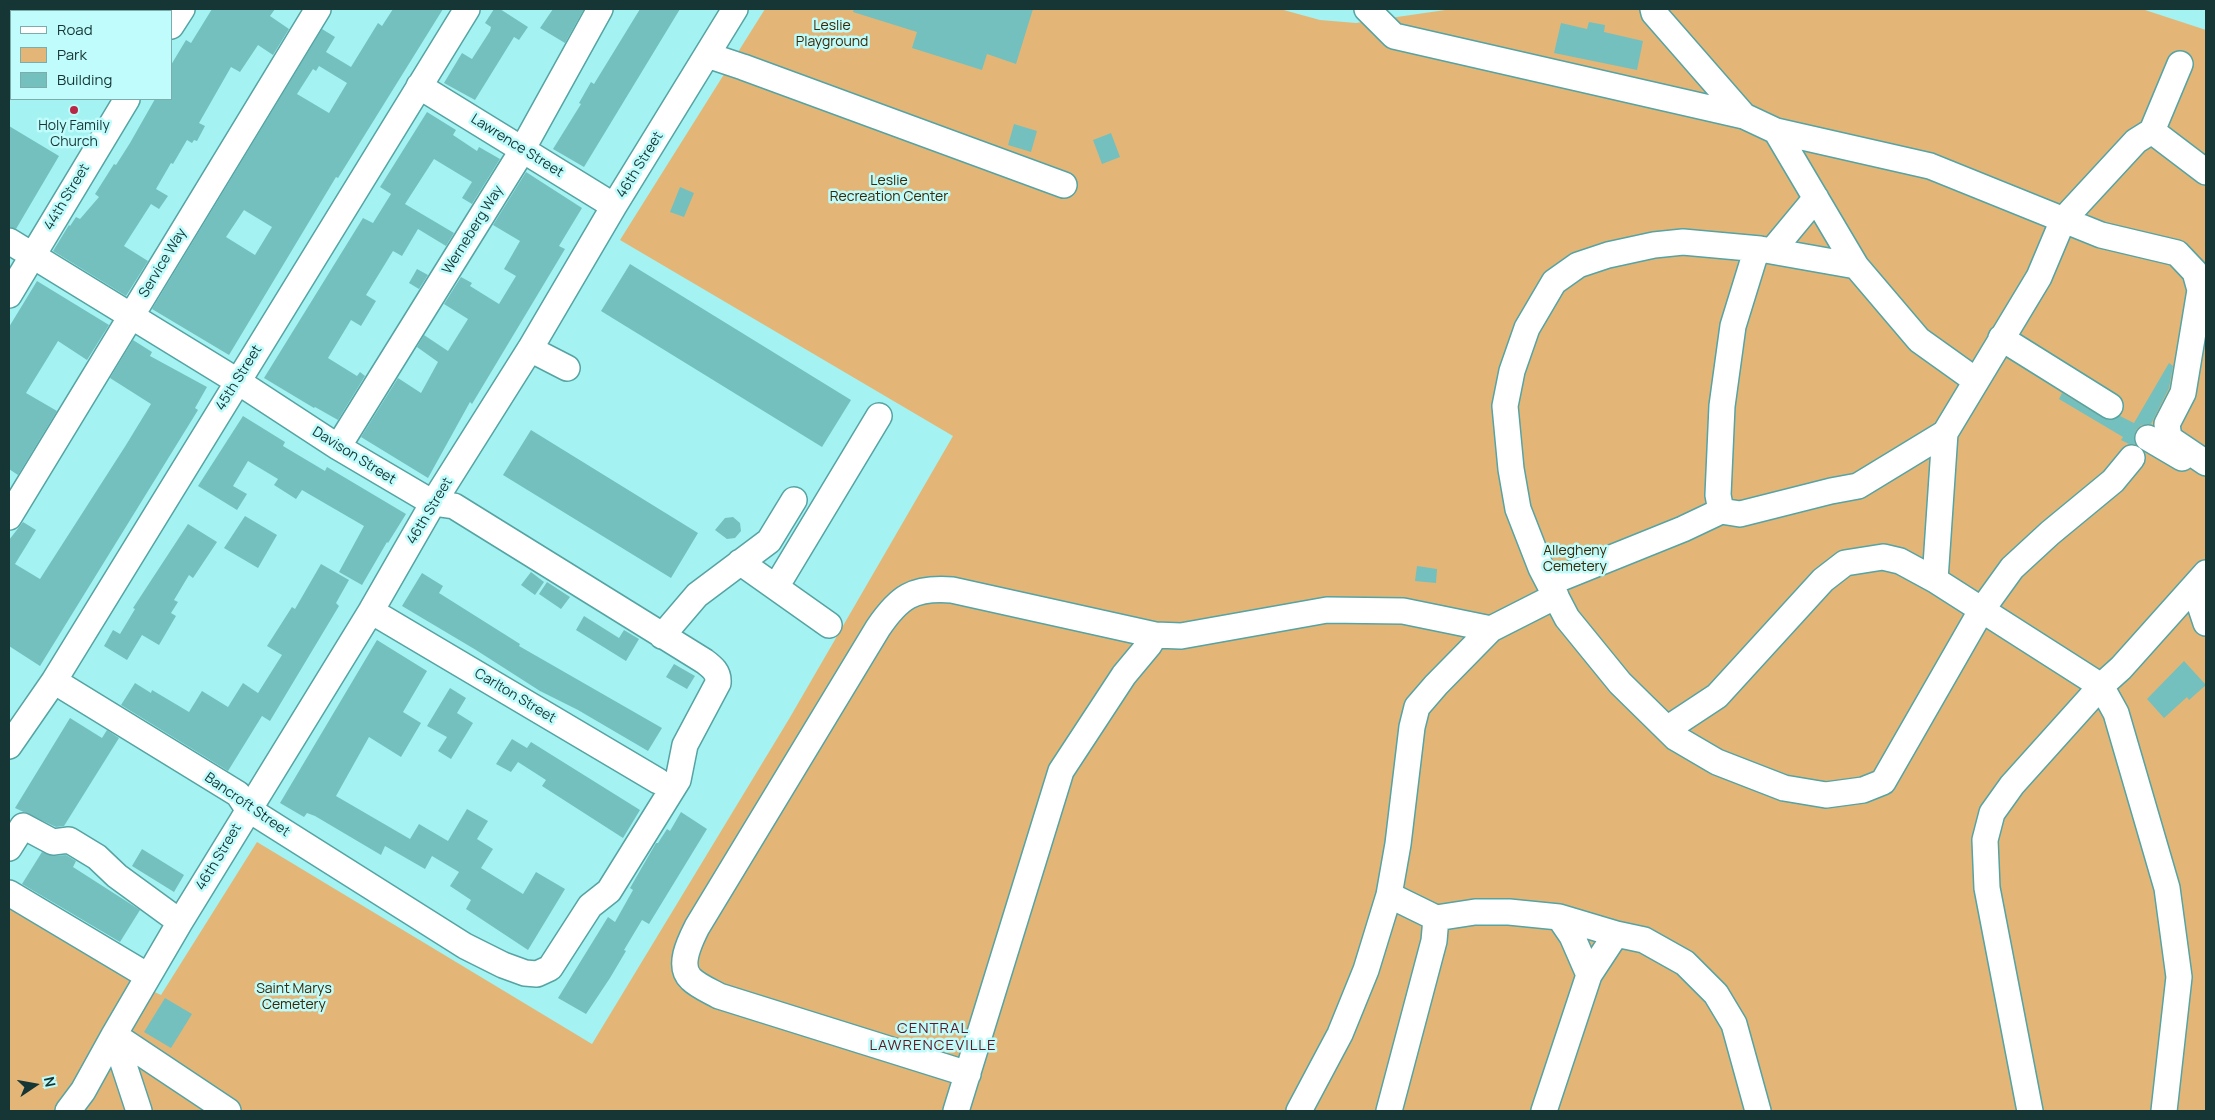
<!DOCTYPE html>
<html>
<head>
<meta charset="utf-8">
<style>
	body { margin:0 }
	#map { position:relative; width:2215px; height:1120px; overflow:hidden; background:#a4f2f1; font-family:Manrope,sans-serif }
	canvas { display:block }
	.frame { position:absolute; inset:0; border:10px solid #153635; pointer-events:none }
	.legend { position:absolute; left:10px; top:10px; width:162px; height:90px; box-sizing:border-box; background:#bffcfb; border:1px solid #7badac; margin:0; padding:6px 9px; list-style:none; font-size:15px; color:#153635 }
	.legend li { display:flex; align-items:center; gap:10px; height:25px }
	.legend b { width:25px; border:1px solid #7badac }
	.north { position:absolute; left:10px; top:1060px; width:50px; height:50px; -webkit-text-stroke:4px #bffcfb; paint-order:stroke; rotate:78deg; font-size:14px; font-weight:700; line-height:20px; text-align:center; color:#153635 }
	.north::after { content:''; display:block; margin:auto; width:18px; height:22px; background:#153635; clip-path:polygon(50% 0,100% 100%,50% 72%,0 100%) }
</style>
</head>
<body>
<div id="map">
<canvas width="2215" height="1120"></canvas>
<div class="frame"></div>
<ul class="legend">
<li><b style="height:6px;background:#fff"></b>Road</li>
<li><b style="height:14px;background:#e3b677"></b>Park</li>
<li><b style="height:14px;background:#73c0bf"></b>Building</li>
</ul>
<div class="north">N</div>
</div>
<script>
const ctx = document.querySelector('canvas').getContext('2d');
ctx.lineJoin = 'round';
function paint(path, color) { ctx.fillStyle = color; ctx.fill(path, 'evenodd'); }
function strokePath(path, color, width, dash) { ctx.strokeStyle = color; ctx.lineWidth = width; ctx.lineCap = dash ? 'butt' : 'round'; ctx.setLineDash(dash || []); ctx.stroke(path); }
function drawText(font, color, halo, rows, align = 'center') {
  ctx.font = font + ' Manrope,sans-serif'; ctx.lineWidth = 5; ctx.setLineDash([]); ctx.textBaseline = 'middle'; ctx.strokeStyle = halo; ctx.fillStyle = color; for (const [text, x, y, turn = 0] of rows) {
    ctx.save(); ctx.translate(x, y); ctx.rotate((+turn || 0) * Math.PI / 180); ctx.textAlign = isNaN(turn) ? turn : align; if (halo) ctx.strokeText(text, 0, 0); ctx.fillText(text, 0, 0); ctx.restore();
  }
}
const green = new Path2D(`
	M 765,9 L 1280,9 L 1320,20 L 1356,23 L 1452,9 L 2142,9 L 2206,30 L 2206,1111 L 9,1111 L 9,905 L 144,987 L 161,995 L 257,842 L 592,1044 L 789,719 L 953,436 L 620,240 Z`);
const building = new Path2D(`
	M 212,9 L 275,9 L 270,16 L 289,29 L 273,55 L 258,45 L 240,72 L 231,67 L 199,123 L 205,126 L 197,141 L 194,140 L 192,143 L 187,140 L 173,164 L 171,163 L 156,189 L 168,196 L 159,209 L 151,204 L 124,246 L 148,261 L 126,296 L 53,251 L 69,225 L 70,226 L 76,217 L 80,219 L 99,197 L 95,194 L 114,164 L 116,165 L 130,143 L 155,99 L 171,99 L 171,65 L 186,40 L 191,43 Z
	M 393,9 L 443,9 L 338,178 L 336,177 L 229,355 L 152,309 L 322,29 L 335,37 L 326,52 L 351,67 L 378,23 L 382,26 ZM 319,66 L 347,83 L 329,113 L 297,94 L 313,69 L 316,71 ZM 244,210 L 272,227 L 255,255 L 226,237 Z
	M 494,9 L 500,9 L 528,27 L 519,40 L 514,37 L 475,100 L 444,83 L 462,53 L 472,59 L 490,31 L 491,27 L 485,23 Z
	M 553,9 L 584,9 L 565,43 L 540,28 Z
	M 640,9 L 680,9 L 584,167 L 553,149 L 581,104 L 579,103 L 591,82 L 594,84 Z
	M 854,9 L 1033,9 L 1016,64 L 987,54 L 982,70 L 912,48 L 917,32 L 853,12 Z
	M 1589,22 L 1605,25 L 1604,32 L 1643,41 L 1637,70 L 1554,53 L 1561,23 L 1587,29 Z
	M 427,112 L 456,130 L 453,135 L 477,151 L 479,147 L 500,159 L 472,204 L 462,198 L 472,182 L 434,159 L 405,204 L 454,233 L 446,246 L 418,229 L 402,256 L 393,251 L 382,269 L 366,295 L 376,301 L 361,326 L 351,320 L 328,358 L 357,376 L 360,372 L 365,376 L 338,420 L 315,407 L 314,408 L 264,378 L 363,218 L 373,223 L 391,194 L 380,187 Z
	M 1014,124 L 1037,131 L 1031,152 L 1008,145 Z
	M 9,126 L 59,156 L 16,229 L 9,227 Z
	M 1111,133 L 1120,157 L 1102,164 L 1093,140 Z
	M 526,172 L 582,208 L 559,246 L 565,249 L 472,404 L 470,402 L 428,478 L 361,437 L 398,378 L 421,393 L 438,362 L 417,347 L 424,335 L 448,351 L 468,319 L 444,304 L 461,277 L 472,283 L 470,286 L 499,304 L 516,276 L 504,269 L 520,241 L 493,225 Z
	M 680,187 L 694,193 L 684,217 L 670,212 Z
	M 630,264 L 851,400 L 822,447 L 601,311 Z
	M 417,269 L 428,275 L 419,289 L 409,283 Z
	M 37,281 L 109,325 L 87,360 L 58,341 L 26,393 L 57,411 L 18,475 L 9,469 L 9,327 Z
	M 133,340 L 152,352 L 150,356 L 207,387 L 195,408 L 198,410 L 40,666 L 9,646 L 9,540 L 23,522 L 36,530 L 15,564 L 40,579 L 126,445 L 151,404 L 110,378 Z
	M 2169,363 L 2173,366 L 2169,388 L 2151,424 L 2141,425 L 2136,430 L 2134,437 L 2135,444 L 2129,444 L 2121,440 L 2123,437 L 2059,399 L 2062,393 L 2103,418 L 2110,420 L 2120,416 L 2134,423 Z
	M 243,416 L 285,442 L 283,446 L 325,471 L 327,467 L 406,514 L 388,543 L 387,542 L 362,585 L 339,572 L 364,526 L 302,490 L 296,499 L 274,485 L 278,479 L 248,461 L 233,486 L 247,494 L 237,510 L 198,486 Z
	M 531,430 L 698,533 L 671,578 L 503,475 Z
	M 245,516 L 277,535 L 258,568 L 224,548 Z
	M 733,517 L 740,523 L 741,531 L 735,538 L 727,539 L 715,530 L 725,518 Z
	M 188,524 L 217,542 L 193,578 L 189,575 L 174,600 L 178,602 L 171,613 L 176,616 L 159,645 L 142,635 L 127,660 L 104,646 L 113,630 L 120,634 L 135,609 L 133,608 Z
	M 321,564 L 349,580 L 336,603 L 339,606 L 270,721 L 262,716 L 228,771 L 121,705 L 135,683 L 151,693 L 152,690 L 189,712 L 202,691 L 228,707 L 243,683 L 258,693 L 282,655 L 267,646 L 292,607 L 295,609 Z
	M 1417,566 L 1437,569 L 1436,583 L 1415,581 Z
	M 531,572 L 544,582 L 535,595 L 521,585 Z
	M 422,573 L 443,586 L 439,593 L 520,644 L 519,646 L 662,728 L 648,751 L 578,710 L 540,691 L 476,650 L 402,606 Z
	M 547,582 L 570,597 L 561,609 L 539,594 Z
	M 584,616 L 619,638 L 624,630 L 639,639 L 626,661 L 576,630 Z
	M 377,640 L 427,671 L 403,712 L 421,723 L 401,757 L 369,737 L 336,796 L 410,839 L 419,824 L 448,841 L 467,809 L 488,821 L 477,839 L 493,849 L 481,868 L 523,894 L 536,872 L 565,889 L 528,950 L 466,909 L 471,900 L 450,886 L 459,872 L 432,856 L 425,869 L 385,846 L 381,855 L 315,816 L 307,813 L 304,817 L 280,803 Z
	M 2184,661 L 2206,685 L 2189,700 L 2187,697 L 2164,718 L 2147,699 Z
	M 674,664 L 695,676 L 687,689 L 666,677 Z
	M 450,688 L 466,698 L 457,713 L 473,723 L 451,759 L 438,751 L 447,737 L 427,726 Z
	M 70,718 L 102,738 L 107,730 L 119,738 L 64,826 L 56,827 L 15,808 Z
	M 512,739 L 527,748 L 531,742 L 640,810 L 623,838 L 542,786 L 546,780 L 518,762 L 511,772 L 496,764 Z
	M 681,812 L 707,829 L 649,924 L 642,920 L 624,950 L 626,951 L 610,978 L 586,1014 L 558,998 L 608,917 L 615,922 L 633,890 L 630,888 L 656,843 L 658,843 L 667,829 L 670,831 Z
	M 142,849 L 184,875 L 174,892 L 132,866 Z
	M 42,852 L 54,856 L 66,855 L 76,861 L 73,867 L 140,910 L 120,942 L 22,884 Z
	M 165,998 L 192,1014 L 171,1048 L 144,1032 Z`);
const minor = new Path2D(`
	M 1367,9 L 1394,36 L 1744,116 L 1776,131 L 1930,166 L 2101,235 L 2177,253 L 2195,272 L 2200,290 L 2183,393 L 2167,424 L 2169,438 L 2206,463
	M 1653,9 L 1654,13 L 1744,116
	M 171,26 L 182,9
	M 707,55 L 743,67 L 1064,185
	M 419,86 L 614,206
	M 1776,131 L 1856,266 L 1919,340 L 1975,380
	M 2152,131 L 2206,172
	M 9,241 L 237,381 L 338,447 L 433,503 L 454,506 L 704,661 C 712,667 719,672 718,683 L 685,745 L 678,780 L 609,891 L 590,906 L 550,968 L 537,974 L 525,973 L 503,965 L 465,946 L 248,809 L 238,794 L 54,681
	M 1760,249 L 1683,242 L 1654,245 L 1608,255 L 1578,265 L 1554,282 L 1527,328 L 1512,371 L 1505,406 L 1511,469 L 1518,509 L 1541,568 L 1567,618 L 1620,683 L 1676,738 L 1717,762 L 1784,788 L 1826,795 L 1863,790 L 1883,782 L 1981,611 L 2012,568 L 2050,533 L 2113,481 L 2132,458
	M 1772,251 L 1816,198
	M 1856,266 L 1760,249 L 1754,258 L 1733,326 L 1722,406 L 1718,495 L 1721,511 L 1740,514 L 1831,491 L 1858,486 L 1945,433
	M 9,295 L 127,99
	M 2001,338 L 2110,406
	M 530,349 L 567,368
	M 2148,438 L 2182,458
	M 338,447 L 517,159 L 600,9
	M 9,517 L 318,9
	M 740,562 L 829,625
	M 1935,580 L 1945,433 L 2039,277 L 2063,220 L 2136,141 L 2152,131 L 2180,64
	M 1549,583 L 1683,529 L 1721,511
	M 776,587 L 879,416
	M 2194,587 L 2206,623
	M 371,611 L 658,781
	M 662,636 L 697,595 L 769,541 L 794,500
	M 1667,729 L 1717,696 L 1823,580 L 1845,563 L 1883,557 L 1900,561 L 1935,580 L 2101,686 L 2116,713 L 2167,888 L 2179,977 L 2164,1111
	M 9,746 L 54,681 L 467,9
	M 9,848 L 23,826 L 53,842 L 69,840 L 97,857 L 117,876 L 180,922
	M 9,893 L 148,976
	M 1389,895 L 1436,918 L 1475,912 L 1509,912 L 1559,917 L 1616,934 L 1644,940 L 1685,963 L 1716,994 L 1734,1024 L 1758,1111
	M 1559,917 L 1572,936 L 1589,975
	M 114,1035 L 139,1111
	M 968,1074 L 719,996 C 710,991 698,986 691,979 C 677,966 690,941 697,927 L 878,628 C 899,597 913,587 952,590 L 1155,635 L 1181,636 L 1327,610 L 1403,611 L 1491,629 L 1556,596
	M 68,1111 L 83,1091 L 114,1035
	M 228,1111 L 114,1035 L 180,922 L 371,611 L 433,503 L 530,349 L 614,206 L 735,9
	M 956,1111 L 1061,771 L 1124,675 L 1149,645 L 1155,635
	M 1299,1111 L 1340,1034 L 1366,970 L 1389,895 L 1398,844 L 1412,727 L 1417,707 L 1436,685 L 1491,629
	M 1389,1111 L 1434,941 L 1436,918
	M 1544,1111 L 1589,975 L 1616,934
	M 2030,1111 L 1987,888 L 1985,840 L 1992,813 L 2012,785 L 2101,686 L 2121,668 L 2206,573`);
const markers = [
	[74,110,5,"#b92746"]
];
const parkNames = [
	["Leslie",832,26],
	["Playground",832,42],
	["Leslie",889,181],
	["Recreation Center",889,197],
	["Allegheny",1575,551],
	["Cemetery",1575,567],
	["Saint Marys",294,989],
	["Cemetery",294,1005]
];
const poiNames = [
	["Holy Family",74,126],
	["Church",74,142]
];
const streetNames = [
	["Lawrence Street",517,146,32],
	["46th Street",640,165,-58],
	["44th Street",67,197,-59],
	["Werneberg Way",473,230,-58],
	["Service Way",163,263,-59],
	["45th Street",239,378,-58],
	["Davison Street",354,456,32],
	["46th Street",430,511,-59],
	["Carlton Street",515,696,31],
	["Bancroft Street",247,805,35],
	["46th Street",219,857,-59]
];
const neighbourhoodNames = [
	["CENTRAL",933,1029],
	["LAWRENCEVILLE",933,1046]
];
paint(green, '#e3b677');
paint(building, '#73c0bf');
strokePath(minor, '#56a3a3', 28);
strokePath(minor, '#fff', 25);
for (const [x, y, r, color] of markers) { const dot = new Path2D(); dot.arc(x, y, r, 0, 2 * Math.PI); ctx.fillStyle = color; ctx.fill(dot); strokePath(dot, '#bffcfb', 2); }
drawText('14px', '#3e2803', '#bffcfb', parkNames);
drawText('14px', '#153635', '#bffcfb', poiNames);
drawText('14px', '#153635', '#bffcfb', streetNames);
ctx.letterSpacing = '1px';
drawText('15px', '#5e1924', '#bffcfb', neighbourhoodNames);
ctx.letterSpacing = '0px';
</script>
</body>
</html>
